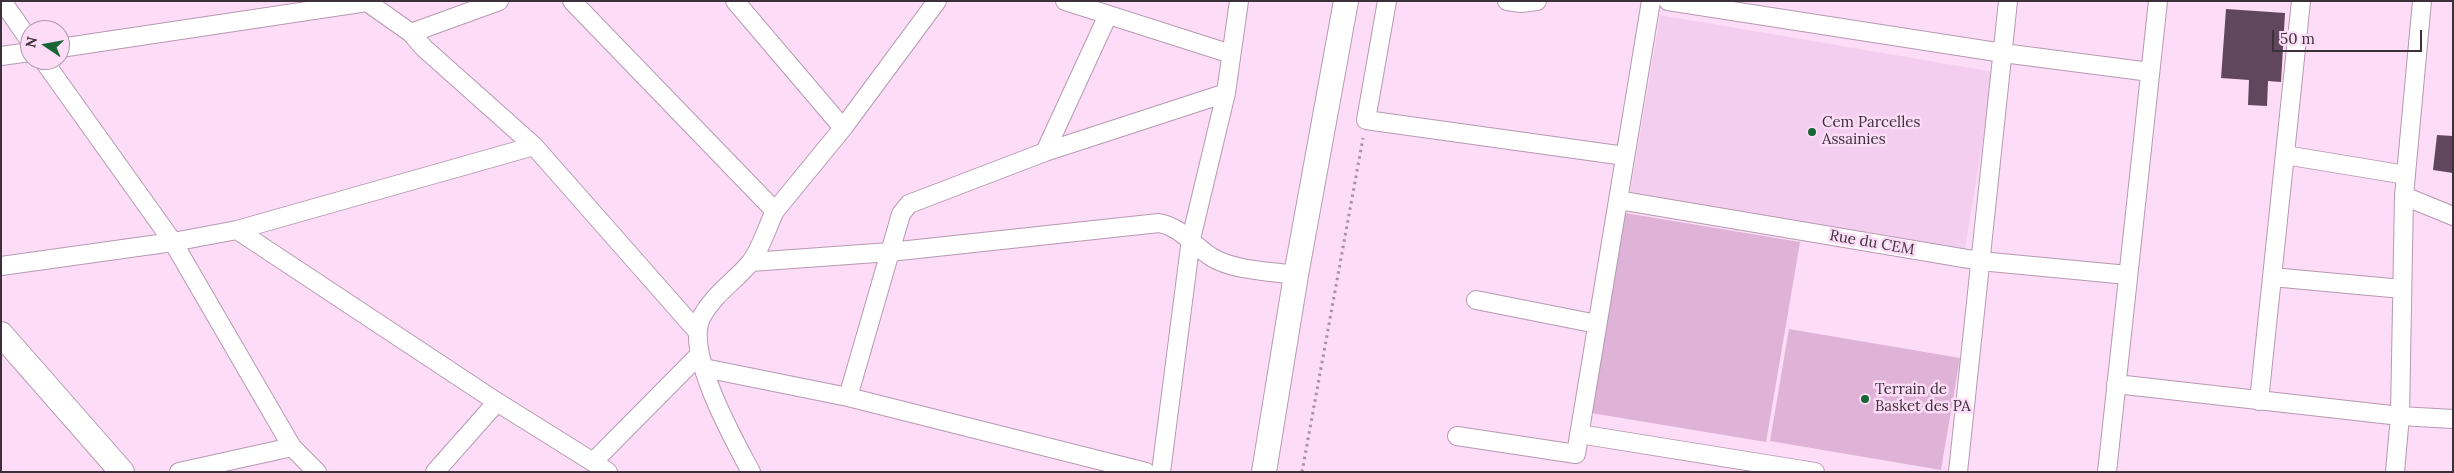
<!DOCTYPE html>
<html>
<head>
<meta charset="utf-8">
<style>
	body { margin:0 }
	#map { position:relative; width:2454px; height:473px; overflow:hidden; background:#fcdcf6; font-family:Lora,serif }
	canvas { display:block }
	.frame { position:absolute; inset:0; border:2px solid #3c303a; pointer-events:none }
	.north { position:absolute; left:20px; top:20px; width:50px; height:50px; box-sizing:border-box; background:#fcdcf6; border:1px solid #af97ab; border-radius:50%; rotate:282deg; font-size:14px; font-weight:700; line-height:20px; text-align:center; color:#3c303a }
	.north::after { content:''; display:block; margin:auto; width:18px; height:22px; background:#186635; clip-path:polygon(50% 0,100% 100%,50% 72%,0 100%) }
	.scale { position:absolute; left:2272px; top:30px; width:150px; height:22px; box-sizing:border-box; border:2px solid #3c303a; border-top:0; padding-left:6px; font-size:15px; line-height:18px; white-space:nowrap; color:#3c303a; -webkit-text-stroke:4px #fcdcf6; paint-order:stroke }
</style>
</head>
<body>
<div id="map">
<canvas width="2454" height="473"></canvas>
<div class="frame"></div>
<div class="north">N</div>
<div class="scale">50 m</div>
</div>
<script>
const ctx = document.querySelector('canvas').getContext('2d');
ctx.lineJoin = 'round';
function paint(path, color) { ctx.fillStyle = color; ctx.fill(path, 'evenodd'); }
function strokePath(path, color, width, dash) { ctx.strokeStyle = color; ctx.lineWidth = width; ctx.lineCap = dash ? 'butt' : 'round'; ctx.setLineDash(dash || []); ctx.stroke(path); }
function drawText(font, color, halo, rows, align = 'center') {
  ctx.font = font + ' Lora,serif'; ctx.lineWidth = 5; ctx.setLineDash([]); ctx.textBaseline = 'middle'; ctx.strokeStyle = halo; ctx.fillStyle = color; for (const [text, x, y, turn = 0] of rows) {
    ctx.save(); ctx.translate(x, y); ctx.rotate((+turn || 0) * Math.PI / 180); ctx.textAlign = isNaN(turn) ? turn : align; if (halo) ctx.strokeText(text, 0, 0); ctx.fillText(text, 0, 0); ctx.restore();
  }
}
const built = new Path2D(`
	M 1660,15 L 1994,72 L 1965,249 L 1630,193 Z`);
const green = new Path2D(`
	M 1625,213 L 1800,242 L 1766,442 L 1591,413 Z
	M 1789,329 L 1960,358 L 1941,470 L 1770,441 Z`);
const building = new Path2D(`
	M 2226,9 L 2285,13 L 2281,82 L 2268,81 L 2267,106 L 2248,105 L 2249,80 L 2221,78 Z
	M 2437,135 L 2453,136 L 2453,173 L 2433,170 Z`);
const path = new Path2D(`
	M 1302,472 L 1363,138`);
const street = new Path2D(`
	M 2,1 L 30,41
	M 572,1 L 775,211 C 767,227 761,249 750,263 C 735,281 714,294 702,316 C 683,350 734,440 751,472
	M 735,1 L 843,128
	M 1065,1 L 1231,54
	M 1387,1 L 1366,120 L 1625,156
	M 1507,1 L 1521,3 L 1537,1
	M 1668,1 L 2003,53 L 2150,72
	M 411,33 L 499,1
	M 60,48 L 367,2 L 411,33 L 424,48 L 534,146 L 697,331
	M 1,56 L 30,52
	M 43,60 L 173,242 L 292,447 L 317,472
	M 1045,152 L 1108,15
	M 2285,155 L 2406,175
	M 2404,196 L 2453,216
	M 1618,200 L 1980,261 L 2128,275
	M 775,211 L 843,128 L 937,1
	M 237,230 L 534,146
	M 751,262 L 890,252 L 1159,223 C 1182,227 1194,247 1213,258 C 1236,271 1270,271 1296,275
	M 1,266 L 173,242 L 237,230 L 497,402
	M 2272,277 L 2402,289
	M 1476,300 L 1597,324
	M 704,368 L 848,397 L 1146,472
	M 2116,384 L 2400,416 L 2453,419
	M 848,397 L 901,214 L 909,204 L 1045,152 L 1226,93
	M 2259,401 L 2301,1
	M 1579,434 L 1815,472
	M 1457,436 L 1576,454 L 1651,1
	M 593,462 L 608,472
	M 179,472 L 292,447
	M 435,472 L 497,402 L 593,462 L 700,354
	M 1161,472 L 1191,239 L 1226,93 L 1239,1
	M 1958,472 L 2008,1
	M 2107,472 L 2158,1
	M 2395,472 L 2400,416 L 2404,196 L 2422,1`);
const secondary = new Path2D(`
	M 1,334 L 122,472
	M 1264,472 L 1296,275 L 1346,1`);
const markers = [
	[1812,132,5,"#186635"],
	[1865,399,5,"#186635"]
];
const poiNames = [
	["Cem Parcelles",1822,123],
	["Assainies",1822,140],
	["Terrain de",1875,390],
	["Basket des PA",1875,407]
];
const streetNames = [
	["Rue du CEM",1872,243,10]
];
paint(built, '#f4ceee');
paint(green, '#deb3d7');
paint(building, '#61475d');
strokePath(street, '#b799b2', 20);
strokePath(secondary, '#b799b2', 26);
strokePath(path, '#a991a4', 3, [2.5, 4]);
strokePath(street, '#fff', 18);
strokePath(secondary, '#fff', 24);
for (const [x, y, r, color] of markers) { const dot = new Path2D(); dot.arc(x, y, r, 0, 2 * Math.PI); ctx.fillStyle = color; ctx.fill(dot); strokePath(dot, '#fcdcf6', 2); }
drawText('15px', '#3c303a', '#fcdcf6', poiNames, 'left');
drawText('15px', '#3c303a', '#fcdcf6', streetNames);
</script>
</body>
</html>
